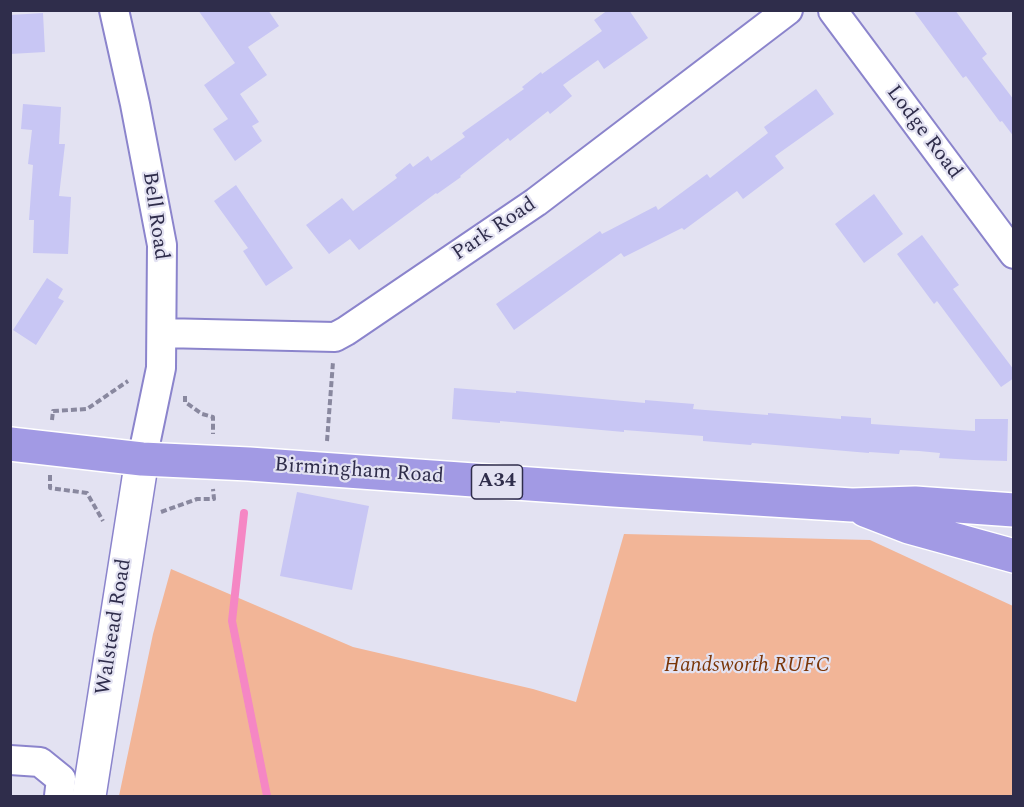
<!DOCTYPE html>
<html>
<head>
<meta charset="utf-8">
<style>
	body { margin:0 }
	#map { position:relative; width:1024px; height:807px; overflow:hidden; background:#e3e2f2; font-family:Spectral,serif }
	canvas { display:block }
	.frame { position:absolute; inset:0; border:12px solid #2f2d4b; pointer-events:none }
</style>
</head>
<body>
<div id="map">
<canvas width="1024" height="807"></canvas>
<div class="frame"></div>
</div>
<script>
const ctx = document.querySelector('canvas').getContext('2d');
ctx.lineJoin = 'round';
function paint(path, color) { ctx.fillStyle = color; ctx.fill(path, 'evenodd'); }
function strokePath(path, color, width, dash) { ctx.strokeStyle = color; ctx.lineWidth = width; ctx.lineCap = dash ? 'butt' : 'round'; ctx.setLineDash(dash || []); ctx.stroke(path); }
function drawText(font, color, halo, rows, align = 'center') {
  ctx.font = font + ' Spectral,serif'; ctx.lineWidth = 4.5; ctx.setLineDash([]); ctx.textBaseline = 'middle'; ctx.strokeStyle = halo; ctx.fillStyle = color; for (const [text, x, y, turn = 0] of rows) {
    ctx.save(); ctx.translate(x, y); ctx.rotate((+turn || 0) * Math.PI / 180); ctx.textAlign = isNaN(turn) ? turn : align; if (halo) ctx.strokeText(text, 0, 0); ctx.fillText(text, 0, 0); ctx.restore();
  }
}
const green = new Path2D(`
	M 624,534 L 870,540 L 1013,606 L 1013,796 L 119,796 L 153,634 L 171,569 L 353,647 L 533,689 L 576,702 Z`);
const stream = new Path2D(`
	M 244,513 L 232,621 L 267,796`);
const building = new Path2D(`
	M 198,10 L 268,10 L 279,26 L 248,47 L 267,75 L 240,94 L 259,122 L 252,126 L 262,141 L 235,161 L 213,129 L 228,119 L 204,85 L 235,63 Z
	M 608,10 L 629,10 L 648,38 L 604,69 L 598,60 L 563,85 L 572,96 L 550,114 L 548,111 L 510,141 L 508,138 L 460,176 L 461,177 L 437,194 L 436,193 L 359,250 L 350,239 L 329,254 L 306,225 L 342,198 L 353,211 L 397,178 L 395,175 L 410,163 L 413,167 L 428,156 L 431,161 L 465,137 L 462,133 L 524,89 L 522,87 L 541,72 L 542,74 L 602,31 L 594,20 Z
	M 913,10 L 955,10 L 987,54 L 982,58 L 1014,100 L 1014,137 L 1002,121 L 1000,122 L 966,76 L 963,78 Z
	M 43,13 L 45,52 L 10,54 L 10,15 Z
	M 816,89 L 834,114 L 775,156 L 784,168 L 743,199 L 737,191 L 684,230 L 682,228 L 624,257 L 621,253 L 514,330 L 496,304 L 600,231 L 602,234 L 656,206 L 658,210 L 707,174 L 710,178 L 768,133 L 764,127 Z
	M 23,104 L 61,107 L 59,144 L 65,144 L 59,196 L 71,197 L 68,254 L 33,253 L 34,220 L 29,220 L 33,165 L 28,164 L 32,130 L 21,129 Z
	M 236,185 L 293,268 L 266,286 L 243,251 L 248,248 L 214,201 Z
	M 874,194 L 903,234 L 864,263 L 835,224 Z
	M 922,235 L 959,285 L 953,289 L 1014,370 L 1014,378 L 1001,387 L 937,301 L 934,304 L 897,254 Z
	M 47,278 L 63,289 L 58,298 L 64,301 L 36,345 L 13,330 Z
	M 454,388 L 516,393 L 516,391 L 645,403 L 645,400 L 669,402 L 694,404 L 693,409 L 768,415 L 768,413 L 841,419 L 841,416 L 871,418 L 871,424 L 975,431 L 975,419 L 1008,419 L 1007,461 L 973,460 L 939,458 L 940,453 L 919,451 L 900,450 L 899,454 L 869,452 L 869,453 L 752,443 L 751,445 L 703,441 L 703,436 L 624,430 L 624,432 L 500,421 L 500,423 L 452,419 Z
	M 297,492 L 369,506 L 352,590 L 280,576 Z`);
const path = new Path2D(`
	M 185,396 L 185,402 L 202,414 L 213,417 L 213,434
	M 52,420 L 53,411 L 87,409 L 128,381
	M 327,441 L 333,362
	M 50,475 L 50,488 L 87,493 L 103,521
	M 161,512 L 197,499 L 214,499 L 213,489`);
const minor = new Path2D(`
	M 114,10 L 135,104 L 162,245 L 161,368 L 142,459
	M 833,11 L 1014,254
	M 162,333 L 335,337 L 346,331 L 536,202 L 788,10
	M 10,760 L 40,762 L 61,779 L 59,796`);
const tertiary = new Path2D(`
	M 89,796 L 142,459`);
const trunk = new Path2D(`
	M 10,444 L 142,459 L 249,464 L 614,490 L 852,505 L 915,503 L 1014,510
	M 865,510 L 909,527 L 1014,556`);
const shields = [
	[497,482,51]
];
const shieldNames = [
	["A34",497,482]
];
const streetNames = [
	["Lodge Road",923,133,53],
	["Bell Road",154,216,82],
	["Park Road",495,230,-34],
	["Birmingham Road",359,472,4],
	["Walstead Road",115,627,-81]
];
const parkNames = [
	["Handsworth RUFC",747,667]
];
paint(green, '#f2b597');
strokePath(stream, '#f587c4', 8);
paint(building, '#c8c6f4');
strokePath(minor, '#8b84cc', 32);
strokePath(tertiary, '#8b84cc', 36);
strokePath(trunk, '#fff', 36);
strokePath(path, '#89889f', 4, [6, 3]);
strokePath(minor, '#fff', 28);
strokePath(tertiary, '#fff', 33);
strokePath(trunk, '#a29ae4', 33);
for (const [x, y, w] of shields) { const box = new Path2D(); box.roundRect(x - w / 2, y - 17, w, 34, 4.5); ctx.fillStyle = '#e3e2f2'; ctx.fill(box); strokePath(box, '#2f2d4b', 1.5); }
drawText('bold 20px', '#2f2d4b', null, shieldNames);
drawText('21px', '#2f2d4b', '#e3e2f2', streetNames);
drawText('italic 21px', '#7a3609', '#e3e2f2', parkNames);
</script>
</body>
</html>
